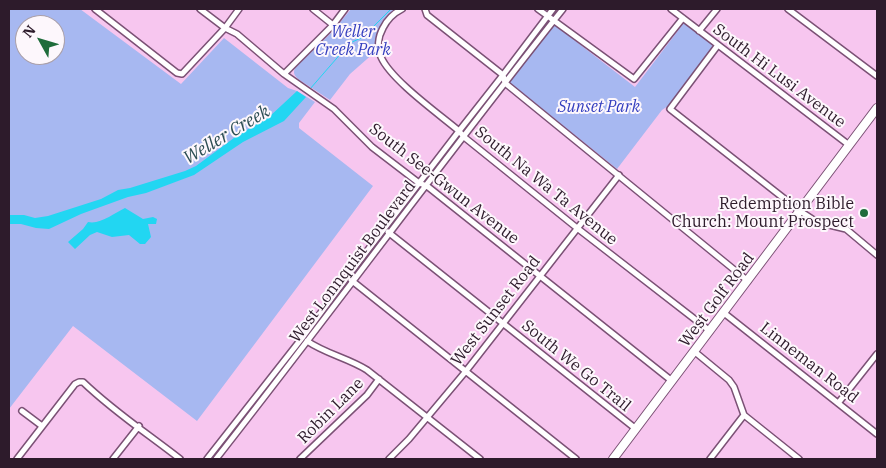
<!DOCTYPE html>
<html>
<head>
<meta charset="utf-8">
<style>
	body { margin:0 }
	#map { position:relative; width:886px; height:468px; overflow:hidden; background:#f7c6ef; font-family:"IBM Plex Serif",serif }
	canvas { display:block }
	.frame { position:absolute; inset:0; border:10px solid #2d1b2b; pointer-events:none }
	.north { position:absolute; left:15px; top:15px; width:50px; height:50px; box-sizing:border-box; background:#fdf7fc; border:1px solid #aa9fa8; border-radius:50%; rotate:309deg; font-size:14px; font-weight:700; line-height:20px; text-align:center; color:#2d1b2b }
	.north::after { content:''; display:block; margin:auto; width:18px; height:22px; background:#1f6c3b; clip-path:polygon(50% 0,100% 100%,50% 72%,0 100%) }
</style>
</head>
<body>
<div id="map">
<canvas width="886" height="468"></canvas>
<div class="frame"></div>
<div class="north">N</div>
</div>
<script>
const ctx = document.querySelector('canvas').getContext('2d');
ctx.lineJoin = 'round';
function paint(path, color) { ctx.fillStyle = color; ctx.fill(path, 'evenodd'); }
function strokePath(path, color, width, dash) { ctx.strokeStyle = color; ctx.lineWidth = width; ctx.lineCap = dash ? 'butt' : 'round'; ctx.setLineDash(dash || []); ctx.stroke(path); }
function drawText(font, color, halo, rows, align = 'center') {
  ctx.font = font + ' "IBM Plex Serif",serif'; ctx.lineWidth = 4; ctx.setLineDash([]); ctx.textBaseline = 'middle'; ctx.strokeStyle = halo; ctx.fillStyle = color; for (const [text, x, y, turn = 0] of rows) {
    ctx.save(); ctx.translate(x, y); ctx.rotate((+turn || 0) * Math.PI / 180); ctx.textAlign = isNaN(turn) ? turn : align; if (halo) ctx.strokeText(text, 0, 0); ctx.fillText(text, 0, 0); ctx.restore();
  }
}
const green = new Path2D(`
	M 9,9 L 80,9 L 181,84 L 224,38 L 288,88 L 297,91 L 315,102 L 299,123 L 299,128 L 373,186 L 197,421 L 73,326 L 9,409 ZM 25,25 L 55,25 L 55,55 L 25,55 Z
	M 351,9 L 396,9 C 380,19 376,34 375,52 L 350,74 L 330,100 L 298,79 C 294,75 293,73 295,68 L 333,31 Z
	M 683,24 L 687,24 L 712,44 L 713,49 L 668,106 L 662,110 L 617,169 L 509,82 L 552,26 L 556,26 L 635,87 Z`);
const water = new Path2D(`
	M 297,91 L 306,97 L 284,121 L 243,142 L 194,175 L 146,193 L 128,197 L 81,214 L 49,229 L 36,228 L 21,224 L 9,224 L 9,215 L 24,215 L 35,218 L 48,216 L 101,199 L 118,190 L 130,188 L 185,171 L 196,166 L 238,135 L 269,117 Z
	M 125,208 L 143,219 L 153,217 L 157,219 L 156,224 L 148,224 L 151,237 L 145,244 L 140,244 L 129,235 L 112,237 L 97,232 L 90,235 L 75,249 L 68,242 L 83,229 L 88,222 C 100,225 114,213 125,208 Z`);
const stream = new Path2D(`
	M 310,89 L 350,43 L 363,37 L 391,9`);
const minor = new Path2D(`
	M 95,9 L 177,73 L 182,74 L 225,28 L 239,9
	M 200,9 L 225,28 L 237,34 L 284,74 L 334,109 L 372,147 L 419,183 L 427,186 L 672,381
	M 313,9 L 333,25
	M 402,9 C 394,13 387,20 383,28 C 378,37 377,48 381,57 C 391,80 439,114 459,131 L 464,137 L 577,228 L 710,331
	M 425,9 L 427,15 L 503,75 L 505,83 L 748,281
	M 538,9 L 634,79 L 683,18
	M 671,9 L 849,145
	M 788,9 L 877,76
	M 699,31 L 717,9
	M 718,45 L 670,109 L 800,211 L 817,222 L 846,229 L 877,255
	M 284,74 L 333,25 L 345,9
	M 388,232 L 636,429
	M 351,280 L 576,459
	M 724,313 L 877,434
	M 307,341 C 326,354 348,358 367,370 L 480,459
	M 695,352 L 729,380 L 734,387 L 744,415 L 799,459
	M 839,402 L 877,354
	M 22,411 L 42,426
	M 17,459 L 75,384 L 79,382 L 83,382 C 113,411 148,434 180,459
	M 113,459 L 139,426
	M 207,459 L 302,338 L 347,277 L 459,131 L 503,75 L 553,9
	M 216,459 C 333,310 445,157 563,9
	M 300,459 L 367,395 L 379,379
	M 389,459 L 409,439 L 466,371 L 619,175
	M 710,459 L 744,415`);
const primary = new Path2D(`
	M 613,459 L 877,108`);
const markers = [
	[864,213,5,"#1f6c3b"]
];
const parkNames = [
	["Weller",353,32],
	["Creek Park",353,50],
	["Sunset Park",599,107]
];
const streetNames = [
	["South Hi Lusi Avenue",779,76,37],
	["South See-Gwun Avenue",444,184,38],
	["South Na Wa Ta Avenue",546,186,39],
	["West Lonnquist Boulevard",353,262,-53],
	["West Golf Road",717,300,-53],
	["West Sunset Road",496,311,-52],
	["Linneman Road",809,363,38],
	["South We Go Trail",576,366,39],
	["Robin Lane",331,411,-45]
];
const poiNames = [
	["Redemption Bible",854,204],
	["Church: Mount Prospect",854,222]
];
const waterNames = [
	["Weller Creek",227,135,-31]
];
paint(green, '#a7b8f1');
paint(water, '#22d6f2');
strokePath(stream, '#22d6f2', 1);
strokePath(minor, '#7b5175', 8);
strokePath(primary, '#7b5175', 10);
strokePath(minor, '#fff', 5);
strokePath(primary, '#fff', 8);
for (const [x, y, r, color] of markers) { const dot = new Path2D(); dot.arc(x, y, r, 0, 2 * Math.PI); ctx.fillStyle = color; ctx.fill(dot); strokePath(dot, '#fdf7fc', 2); }
drawText('italic 16px', '#333ebf', '#fdf7fc', parkNames);
drawText('16px', '#2d1b2b', '#fdf7fc', streetNames);
drawText('16px', '#2d1b2b', '#fdf7fc', poiNames, 'right');
drawText('italic 18px', '#2d4e54', '#fdf7fc', waterNames);
</script>
</body>
</html>
